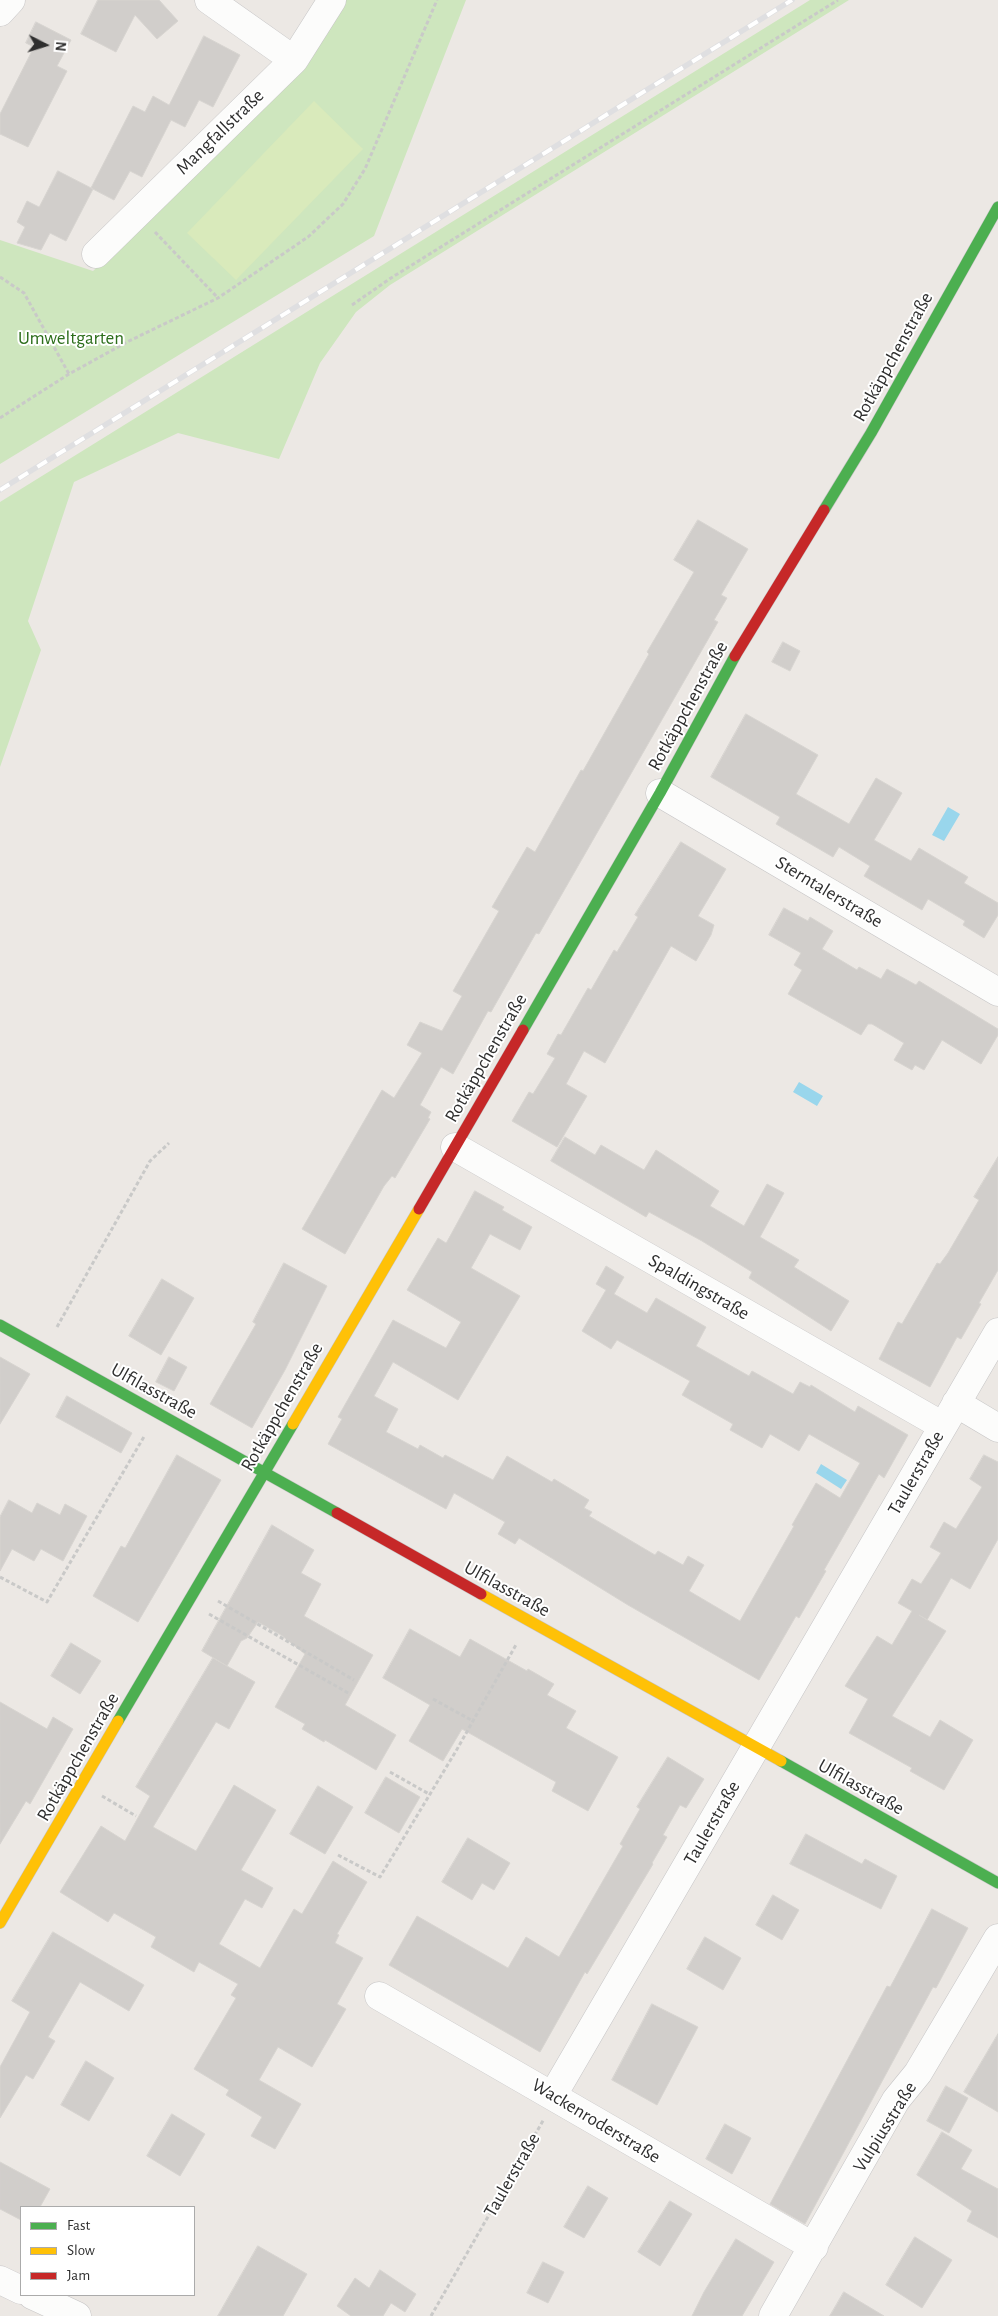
<!DOCTYPE html>
<html>
<head>
<meta charset="utf-8">
<style>
	body { margin:0 }
	#map { position:relative; width:998px; height:2316px; overflow:hidden; background:#ece8e4; font-family:"Alegreya Sans",sans-serif }
	canvas { display:block }
	.legend { position:absolute; left:20px; top:2206px; width:175px; height:90px; box-sizing:border-box; background:#fff; border:1px solid #ababab; margin:0; padding:6px 9px; list-style:none; font-size:15px; color:#2e2e2e }
	.legend li { display:flex; align-items:center; gap:10px; height:25px }
	.legend b { width:25px; border:1px solid #ababab }
	.north { position:absolute; left:20px; top:20px; width:50px; height:50px; -webkit-text-stroke:4px #fff; paint-order:stroke; rotate:95deg; font-size:14px; font-weight:700; line-height:20px; text-align:center; color:#2e2e2e }
	.north::after { content:''; display:block; margin:auto; width:18px; height:22px; background:#2e2e2e; clip-path:polygon(50% 0,100% 100%,50% 72%,0 100%) }
</style>
</head>
<body>
<div id="map">
<canvas width="998" height="2316"></canvas>
<ul class="legend">
<li><b style="height:6px;background:#4caf50"></b>Fast</li>
<li><b style="height:6px;background:#ffc107"></b>Slow</li>
<li><b style="height:6px;background:#c62828"></b>Jam</li>
</ul>
<div class="north">N</div>
</div>
<script>
const ctx = document.querySelector('canvas').getContext('2d');
ctx.lineJoin = 'round';
function paint(path, color) { ctx.fillStyle = color; ctx.fill(path, 'evenodd'); }
function strokePath(path, color, width, dash) { ctx.strokeStyle = color; ctx.lineWidth = width; ctx.lineCap = dash ? 'butt' : 'round'; ctx.setLineDash(dash || []); ctx.stroke(path); }
function drawText(font, color, halo, rows, align = 'center') {
  ctx.font = font + ' "Alegreya Sans",sans-serif'; ctx.lineWidth = 4; ctx.setLineDash([]); ctx.textBaseline = 'middle'; ctx.strokeStyle = halo; ctx.fillStyle = color; for (const [text, x, y, turn = 0] of rows) {
    ctx.save(); ctx.translate(x, y); ctx.rotate((+turn || 0) * Math.PI / 180); ctx.textAlign = isNaN(turn) ? turn : align; if (halo) ctx.strokeText(text, 0, 0); ctx.fillText(text, 0, 0); ctx.restore();
  }
}
const green = new Path2D(`
	M 346,0 L 466,0 L 374,236 L 0,464 L 0,240 L 93,271 L 305,65 Z
	M 810,0 L 849,0 L 390,285 L 356,312 L 320,363 L 279,459 L 178,433 L 74,482 L 28,621 L 41,650 L 0,767 L 0,502 Z`);
const pitch = new Path2D(`
	M 314,101 L 363,149 L 236,280 L 187,233 Z`);
const water = new Path2D(`
	M 948,807 L 960,814 L 944,841 L 932,835 Z
	M 799,1082 L 823,1096 L 817,1106 L 793,1092 Z
	M 821,1464 L 847,1480 L 841,1489 L 816,1473 Z`);
const building = new Path2D(`
	M 98,0 L 159,0 L 178,21 L 157,39 L 135,15 L 116,52 L 81,34 Z
	M 36,22 L 71,40 L 57,66 L 67,71 L 28,147 L 0,134 L 0,114 L 34,47 L 26,43 Z
	M 204,36 L 240,55 L 213,107 L 199,100 L 185,127 L 171,120 L 142,177 L 130,171 L 114,200 L 91,188 L 133,106 L 145,112 L 153,96 L 169,105 Z
	M 58,171 L 93,189 L 66,241 L 50,233 L 41,250 L 17,243 L 25,227 L 17,222 L 27,201 L 39,207 Z
	M 698,520 L 748,549 L 721,595 L 727,598 L 714,620 L 718,622 L 539,934 L 536,933 L 491,1012 L 488,1011 L 453,1074 L 441,1067 L 420,1105 L 431,1112 L 428,1118 L 430,1119 L 395,1178 L 392,1176 L 384,1186 L 345,1254 L 302,1229 L 382,1090 L 394,1098 L 422,1053 L 407,1045 L 420,1022 L 442,1031 L 462,996 L 453,991 L 499,911 L 492,907 L 527,847 L 535,852 L 581,770 L 583,771 L 649,654 L 647,652 L 694,572 L 674,560 Z
	M 783,642 L 800,651 L 790,671 L 772,662 Z
	M 746,714 L 818,755 L 796,794 L 849,824 L 876,778 L 902,793 L 874,840 L 911,861 L 919,848 L 968,877 L 964,883 L 998,903 L 998,915 L 984,938 L 963,925 L 965,921 L 928,899 L 922,910 L 864,876 L 870,866 L 839,847 L 833,857 L 776,824 L 780,817 L 711,777 Z
	M 681,842 L 726,869 L 698,916 L 714,925 L 711,935 L 696,961 L 671,946 L 605,1063 L 584,1051 L 566,1084 L 587,1096 L 557,1147 L 512,1121 L 529,1092 L 533,1094 L 555,1058 L 547,1054 L 558,1034 L 561,1035 L 588,988 L 591,990 L 614,950 L 617,952 L 638,917 L 635,915 Z
	M 784,908 L 808,921 L 810,917 L 833,931 L 822,949 L 857,970 L 859,967 L 881,979 L 887,969 L 916,985 L 919,981 L 998,1029 L 998,1035 L 981,1064 L 942,1040 L 924,1070 L 915,1065 L 912,1070 L 894,1060 L 904,1043 L 872,1024 L 868,1024 L 861,1035 L 788,994 L 802,970 L 794,965 L 801,953 L 769,935 Z
	M 565,1137 L 595,1155 L 601,1145 L 644,1170 L 656,1150 L 719,1191 L 710,1206 L 744,1226 L 767,1184 L 784,1193 L 760,1237 L 799,1260 L 794,1267 L 849,1301 L 831,1331 L 749,1278 L 752,1272 L 702,1241 L 649,1212 L 646,1217 L 551,1161 Z
	M 998,1157 L 998,1270 L 979,1303 L 981,1304 L 961,1339 L 957,1337 L 930,1387 L 879,1359 L 898,1322 L 902,1324 L 937,1263 L 940,1264 L 948,1253 L 979,1200 L 974,1197 Z
	M 475,1191 L 504,1207 L 502,1210 L 532,1227 L 520,1250 L 490,1234 L 471,1268 L 520,1296 L 458,1400 L 393,1362 L 374,1396 L 398,1409 L 386,1432 L 418,1449 L 420,1445 L 443,1458 L 445,1455 L 493,1480 L 507,1456 L 552,1482 L 554,1479 L 589,1500 L 584,1508 L 592,1512 L 589,1516 L 655,1555 L 658,1551 L 683,1565 L 688,1556 L 704,1565 L 689,1591 L 740,1621 L 794,1526 L 792,1525 L 816,1483 L 840,1498 L 860,1463 L 809,1434 L 799,1451 L 770,1434 L 762,1448 L 730,1430 L 733,1424 L 682,1395 L 690,1381 L 617,1340 L 611,1349 L 582,1331 L 606,1290 L 596,1284 L 606,1266 L 624,1277 L 614,1294 L 647,1313 L 656,1298 L 706,1327 L 696,1346 L 749,1376 L 752,1371 L 793,1394 L 800,1382 L 810,1387 L 811,1385 L 855,1412 L 858,1406 L 908,1435 L 884,1478 L 879,1474 L 824,1570 L 826,1571 L 807,1604 L 799,1618 L 796,1616 L 759,1680 L 628,1605 L 519,1538 L 515,1544 L 498,1534 L 505,1522 L 454,1493 L 446,1509 L 328,1444 L 342,1419 L 338,1417 L 393,1320 L 446,1348 L 461,1322 L 407,1290 L 438,1238 L 446,1243 Z
	M 284,1263 L 327,1286 L 285,1370 L 252,1428 L 210,1404 L 256,1324 L 253,1322 Z
	M 162,1279 L 194,1298 L 161,1355 L 129,1336 Z
	M 0,1357 L 30,1374 L 0,1424 Z
	M 169,1357 L 187,1367 L 174,1391 L 156,1382 Z
	M 67,1396 L 132,1433 L 121,1453 L 56,1417 Z
	M 177,1455 L 221,1480 L 138,1622 L 93,1596 L 121,1546 L 125,1548 Z
	M 984,1455 L 998,1462 L 998,1539 L 970,1589 L 951,1578 L 927,1620 L 919,1615 L 946,1631 L 892,1716 L 930,1737 L 940,1720 L 973,1740 L 944,1790 L 910,1771 L 912,1768 L 849,1733 L 868,1699 L 845,1686 L 877,1636 L 892,1645 L 912,1611 L 898,1603 L 912,1579 L 921,1584 L 941,1553 L 930,1547 L 944,1522 L 956,1529 L 982,1487 L 970,1479 Z
	M 9,1500 L 32,1513 L 37,1503 L 60,1515 L 65,1504 L 87,1516 L 63,1561 L 41,1549 L 34,1561 L 12,1549 L 0,1571 L 0,1517 Z
	M 272,1525 L 314,1550 L 301,1573 L 321,1584 L 304,1616 L 373,1655 L 345,1705 L 396,1735 L 376,1770 L 325,1740 L 324,1742 L 302,1729 L 305,1724 L 275,1707 L 305,1654 L 281,1635 L 258,1622 L 247,1638 L 241,1641 L 227,1666 L 202,1651 Z
	M 410,1629 L 460,1657 L 470,1639 L 527,1671 L 528,1669 L 554,1684 L 547,1695 L 576,1711 L 566,1728 L 618,1757 L 588,1811 L 552,1791 L 556,1782 L 462,1729 L 443,1761 L 409,1741 L 430,1705 L 383,1678 Z
	M 71,1643 L 101,1661 L 80,1694 L 51,1676 Z
	M 213,1658 L 255,1682 L 229,1729 L 216,1722 L 153,1827 L 196,1851 L 234,1785 L 276,1810 L 241,1870 L 273,1888 L 262,1908 L 245,1899 L 219,1944 L 260,1968 L 294,1909 L 302,1914 L 333,1861 L 367,1882 L 337,1934 L 339,1935 L 335,1943 L 363,1958 L 337,2004 L 346,2009 L 312,2067 L 278,2047 L 259,2080 L 301,2104 L 275,2149 L 251,2136 L 262,2117 L 226,2095 L 229,2090 L 194,2069 L 236,1998 L 231,1995 L 238,1984 L 199,1962 L 194,1972 L 151,1947 L 156,1937 L 114,1913 L 108,1922 L 60,1892 L 101,1826 L 125,1841 L 150,1796 L 136,1787 Z
	M 0,1702 L 47,1729 L 53,1717 L 73,1729 L 30,1804 L 26,1801 L 0,1844 Z
	M 668,1757 L 704,1779 L 686,1808 L 680,1805 L 663,1835 L 667,1837 L 652,1863 L 653,1864 L 587,1974 L 585,1972 L 540,2052 L 389,1965 L 417,1916 L 508,1968 L 526,1937 L 559,1957 L 623,1846 L 620,1844 L 640,1809 L 637,1807 Z
	M 386,1777 L 420,1797 L 399,1833 L 365,1813 Z
	M 318,1786 L 353,1807 L 325,1854 L 290,1834 Z
	M 806,1834 L 862,1864 L 865,1859 L 897,1876 L 881,1909 L 790,1864 Z
	M 468,1838 L 510,1863 L 494,1890 L 482,1883 L 472,1900 L 442,1882 Z
	M 773,1895 L 799,1910 L 782,1940 L 756,1925 Z
	M 932,1909 L 968,1928 L 936,1988 L 933,1987 L 805,2224 L 770,2204 L 887,1986 L 890,1987 Z
	M 53,1932 L 144,1985 L 129,2011 L 80,1982 L 48,2037 L 55,2041 L 33,2079 L 26,2075 L 0,2118 L 0,2067 L 30,2012 L 12,2001 Z
	M 705,1937 L 741,1958 L 723,1990 L 687,1969 Z
	M 652,2004 L 698,2027 L 657,2105 L 612,2080 Z
	M 998,2034 L 998,2112 L 964,2092 Z
	M 86,2061 L 114,2078 L 89,2121 L 61,2105 Z
	M 946,2086 L 968,2098 L 949,2133 L 927,2121 Z
	M 172,2114 L 205,2134 L 180,2176 L 147,2156 Z
	M 725,2124 L 751,2138 L 732,2174 L 706,2159 Z
	M 942,2132 L 972,2150 L 961,2169 L 998,2189 L 998,2238 L 967,2221 L 972,2211 L 917,2175 Z
	M 0,2162 L 50,2189 L 40,2207 L 21,2207 L 21,2220 L 0,2209 Z
	M 588,2186 L 608,2198 L 584,2238 L 564,2227 Z
	M 670,2201 L 692,2214 L 660,2266 L 638,2252 Z
	M 915,2237 L 952,2260 L 922,2308 L 886,2285 Z
	M 736,2239 L 774,2262 L 742,2316 L 692,2316 L 704,2292 Z
	M 258,2246 L 307,2274 L 283,2316 L 218,2316 Z
	M 543,2262 L 564,2272 L 548,2303 L 527,2293 Z
	M 380,2270 L 416,2294 L 405,2312 L 391,2303 L 383,2316 L 351,2316 L 337,2306 L 355,2278 L 369,2288 Z
	M 844,2292 L 884,2316 L 830,2316 Z`);
const path = new Path2D(`
	M 155,232 L 218,298
	M 0,277 L 24,293 L 69,374
	M 352,305 L 391,278 L 838,0
	M 0,418 L 69,374 L 129,341 L 218,298 L 308,237 L 343,204 L 365,169 L 437,0
	M 57,1327 L 150,1161 L 169,1143
	M 0,1577 L 47,1602 L 145,1435
	M 218,1601 L 354,1680
	M 209,1614 L 350,1694
	M 433,1699 L 473,1721
	M 390,1772 L 429,1794
	M 102,1796 L 136,1816
	M 338,1855 L 380,1877 L 456,1751 L 517,1643
	M 431,2316 L 544,2119`);
const street = new Path2D(`
	M 209,0 L 294,60
	M 0,12 L 11,0
	M 96,254 L 294,60 L 332,0
	M 660,793 L 998,992
	M 455,1147 L 943,1426
	M 956,1403 L 998,1428
	M 379,1996 L 814,2247
	M 553,2095 L 998,1332
	M 0,2280 L 21,2290
	M 32,2295 L 77,2316
	M 773,2316 L 896,2100 L 918,2073 L 998,1938`);
const fast = new Path2D(`
	M 824,510 L 871,433 L 998,207
	M 523,1030 L 660,793 L 735,656
	M 0,1325 L 337,1513
	M 118,1721 L 293,1424
	M 781,1761 L 998,1883`);
const slow = new Path2D(`
	M 293,1424 L 419,1209
	M 481,1594 L 781,1761
	M 0,1923 L 118,1721`);
const jam = new Path2D(`
	M 735,656 L 824,510
	M 419,1209 L 523,1030
	M 337,1513 L 481,1594`);
const rail = new Path2D(`
	M 0,490 L 792,0`);
const streetNames = [
	["Mangfallstraße",220,132,-44],
	["Rotkäppchenstraße",893,357,-61],
	["Rotkäppchenstraße",688,706,-61],
	["Sterntalerstraße",829,892,31],
	["Rotkäppchenstraße",486,1058,-60],
	["Spaldingstraße",699,1287,30],
	["Ulfilasstraße",154,1391,29],
	["Rotkäppchenstraße",282,1407,-60],
	["Taulerstraße",916,1473,-60],
	["Ulfilasstraße",507,1589,29],
	["Rotkäppchenstraße",78,1757,-60],
	["Ulfilasstraße",861,1787,29],
	["Taulerstraße",712,1823,-60],
	["Wackenroderstraße",596,2121,31],
	["Vulpiusstraße",885,2127,-58],
	["Taulerstraße",512,2175,-60]
];
const parkNames = [
	["Umweltgarten",71,338]
];
paint(green, '#cee6be');
paint(pitch, '#d9eabb');
paint(water, '#99d6ec');
paint(building, '#d1cecb');
strokePath(building, '#d7d4d0', 1);
strokePath(street, '#c5c4c5', 29);
strokePath(fast, '#c5c4c5', 12);
strokePath(slow, '#c5c4c5', 12);
strokePath(jam, '#c5c4c5', 12);
strokePath(path, '#c9c9c8', 3, [4, 2.5]);
strokePath(street, '#fcfcfb', 28);
strokePath(fast, '#4caf50', 11);
strokePath(slow, '#ffc107', 11);
strokePath(jam, '#c62828', 11);
strokePath(rail, '#dfdfe1', 5.5);
strokePath(rail, '#fff', 4, [11]);
drawText('19px', '#2e2e2e', '#fff', streetNames);
drawText('19px', '#2c6e1b', '#fff', parkNames);
</script>
</body>
</html>
